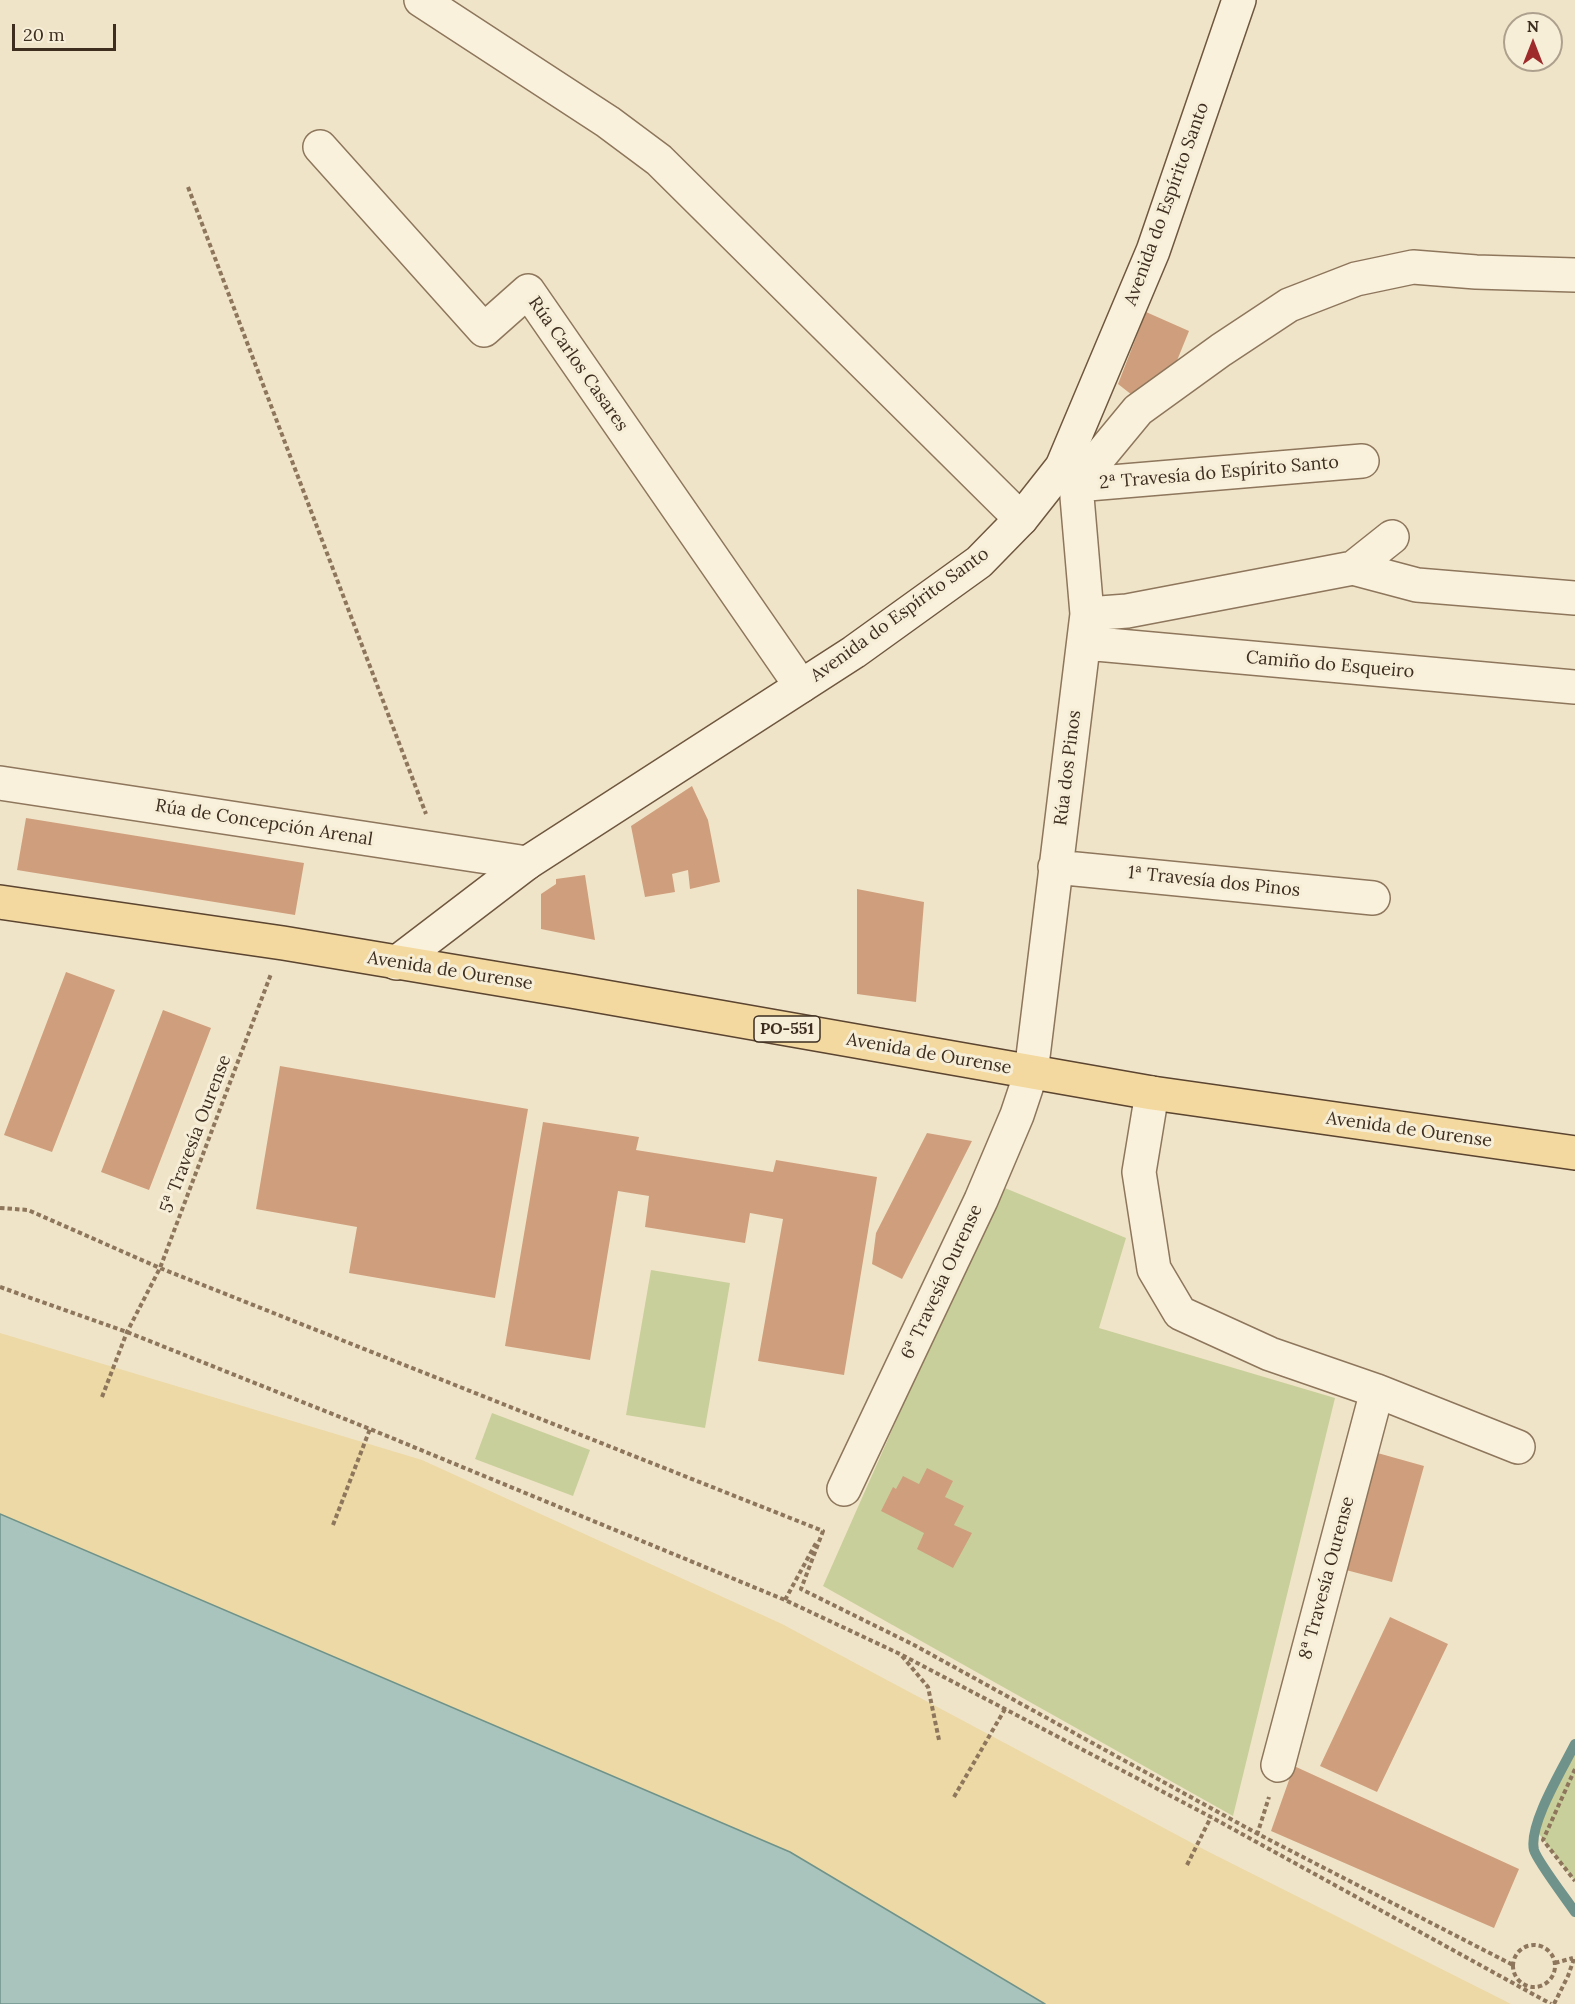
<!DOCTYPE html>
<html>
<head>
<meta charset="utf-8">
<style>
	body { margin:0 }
	#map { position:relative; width:1575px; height:2004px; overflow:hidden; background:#f0e4c8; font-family:Lora,serif }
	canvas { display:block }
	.north { position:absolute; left:1503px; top:12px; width:60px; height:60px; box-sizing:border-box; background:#f7eed8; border:2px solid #ada18e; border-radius:50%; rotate:0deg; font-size:16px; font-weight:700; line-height:24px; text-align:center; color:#3d2e20 }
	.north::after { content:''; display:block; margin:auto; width:21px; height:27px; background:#9e2a2b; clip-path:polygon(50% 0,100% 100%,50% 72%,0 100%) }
	.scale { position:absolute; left:12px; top:24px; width:104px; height:27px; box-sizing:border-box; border:3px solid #3d2e20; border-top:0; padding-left:8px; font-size:18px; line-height:21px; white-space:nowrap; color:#3d2e20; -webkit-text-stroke:4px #f7eed8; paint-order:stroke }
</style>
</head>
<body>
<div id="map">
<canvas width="1575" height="2004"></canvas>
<div class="north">N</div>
<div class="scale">20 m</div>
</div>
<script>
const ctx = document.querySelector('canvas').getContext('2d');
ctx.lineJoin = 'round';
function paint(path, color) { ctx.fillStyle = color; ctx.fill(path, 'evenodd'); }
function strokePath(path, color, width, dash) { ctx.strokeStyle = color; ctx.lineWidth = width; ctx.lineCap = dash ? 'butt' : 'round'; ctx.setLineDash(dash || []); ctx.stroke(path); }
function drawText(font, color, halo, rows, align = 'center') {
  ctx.font = font + ' Lora,serif'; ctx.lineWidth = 6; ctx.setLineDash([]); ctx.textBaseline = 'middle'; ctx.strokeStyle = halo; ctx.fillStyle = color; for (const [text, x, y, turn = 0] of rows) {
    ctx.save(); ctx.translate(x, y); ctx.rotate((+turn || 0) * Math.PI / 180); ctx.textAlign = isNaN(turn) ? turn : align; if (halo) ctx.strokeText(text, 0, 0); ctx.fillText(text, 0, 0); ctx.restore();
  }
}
const green = new Path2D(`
	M 1000,1186 L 1126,1238 L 1099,1328 L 1335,1398 L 1233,1816 L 823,1586 Z
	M 651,1270 L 730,1283 L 705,1428 L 626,1415 Z
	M 492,1413 L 590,1450 L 573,1496 L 475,1459 Z
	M 1575,1743 L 1575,1881 L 1536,1830 Z`);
const sand = new Path2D(`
	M 0,1333 L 422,1460 L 782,1624 L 1205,1850 L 1511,2004 L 858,2004 L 0,1607 Z`);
const water = new Path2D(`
	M 0,1514 L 790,1852 L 1045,2004 L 0,2004 Z`);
const stream = new Path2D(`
	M 1575,1744 C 1563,1768 1528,1825 1534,1850 C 1537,1861 1567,1900 1575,1912`);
const building = new Path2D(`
	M 1146,312 L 1189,331 L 1176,363 L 1132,395 L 1118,384 Z
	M 692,786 L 708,820 L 720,882 L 690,889 L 688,870 L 672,874 L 675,892 L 645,897 L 631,826 Z
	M 26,818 L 304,863 L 295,915 L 17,870 Z
	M 585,875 L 595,940 L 541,929 L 541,894 L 556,884 L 556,879 Z
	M 857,889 L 924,902 L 916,1002 L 857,994 Z
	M 66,972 L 115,990 L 52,1152 L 4,1135 Z
	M 163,1010 L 211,1028 L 149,1190 L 101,1172 Z
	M 280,1066 L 528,1109 L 495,1298 L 349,1273 L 357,1227 L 256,1209 Z
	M 543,1122 L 639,1137 L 636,1150 L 773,1172 L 776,1160 L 877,1177 L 844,1375 L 758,1361 L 783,1219 L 750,1213 L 745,1243 L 645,1227 L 649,1196 L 618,1191 L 590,1360 L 505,1346 Z
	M 927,1133 L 972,1141 L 902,1279 L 872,1264 L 876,1233 Z
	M 1374,1452 L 1424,1466 L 1392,1582 L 1342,1569 Z
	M 927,1468 L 953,1481 L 945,1497 L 964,1506 L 954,1525 L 972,1533 L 953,1568 L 917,1549 L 924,1533 L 881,1511 L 893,1487 L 896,1489 L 903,1476 L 919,1484 Z
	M 1390,1617 L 1448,1644 L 1377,1792 L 1320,1766 Z
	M 1294,1766 L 1519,1869 L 1494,1928 L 1271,1831 Z`);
const path = new Path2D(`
	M 188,187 L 426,814
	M 0,1208 L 28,1210 L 160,1268 L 823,1531 L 801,1589 L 914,1645 L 1258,1834 L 1513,1965
	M 0,1287 L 127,1332 L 370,1429 L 785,1600 L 900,1654 L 1211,1817 L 1551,2004
	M 102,1397 L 127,1332 L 160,1268 L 271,974
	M 333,1525 L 370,1429
	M 785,1600 L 816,1543
	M 902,1656 L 928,1687 L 939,1740
	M 1575,1769 L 1543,1840 L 1575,1881
	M 954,1797 L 1005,1709
	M 1257,1835 L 1269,1797
	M 1187,1865 L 1211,1817
	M1513 1966a21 21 0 1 1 42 0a21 21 0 1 1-42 0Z
	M 1555,1963 L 1573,1958
	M 1554,2004 L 1568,1976 L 1575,1956`);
const street = new Path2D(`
	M 421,0 L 608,122 L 659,160 L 1021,519
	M 320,147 L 484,330 L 528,291 L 801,686
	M 1076,485 L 1138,410 L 1221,350 L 1289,305 L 1356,279 L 1413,267 L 1476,272 L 1575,275
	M 1076,485 L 1362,461
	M 1353,568 L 1417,585 L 1575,598
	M 1087,614 L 1127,611 L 1353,568 L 1392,537
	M 1085,643 L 1575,687
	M 0,783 L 527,863
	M 1055,867 L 1373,898
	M 1152,1093 L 1139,1172 L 1154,1269 L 1180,1313 L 1270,1354 L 1377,1391 L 1518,1447
	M 844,1489 L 981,1200 L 1017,1115 L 1031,1073 L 1087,614 L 1076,485 L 1062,467
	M 1278,1765 L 1377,1391`);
const secondary = new Path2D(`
	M 396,963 L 527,863 L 854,652 L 979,562 L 1021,519 L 1062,467 L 1153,251 L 1239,0`);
const primary = new Path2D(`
	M 0,902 L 283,943 L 571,991 L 1152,1093 L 1575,1153`);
const shields = [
	[787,1029,66]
];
const shieldNames = [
	["PO-551",787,1029]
];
const streetNames = [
	["Avenida do Espírito Santo",1167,204,-70],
	["Rúa Carlos Casares",578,364,55],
	["2ª Travesía do Espírito Santo",1219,473,-5],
	["Avenida do Espírito Santo",900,615,-36],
	["Camiño do Esqueiro",1330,665,5],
	["Rúa dos Pinos",1068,768,-83],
	["Rúa de Concepción Arenal",264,823,9],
	["1ª Travesía dos Pinos",1214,882,6],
	["Avenida de Ourense",450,971,9],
	["Avenida de Ourense",929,1054,10],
	["Avenida de Ourense",1409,1130,8],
	["5ª Travesía Ourense",196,1134,-69],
	["6ª Travesía Ourense",942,1282,-65],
	["8ª Travesía Ourense",1327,1578,-75]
];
paint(green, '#c9cf9b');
paint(sand, '#ecd9a5');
paint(water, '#a9c4bc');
strokePath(water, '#6f938a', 1.5);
strokePath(stream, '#6f938a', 10);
paint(building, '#cf9f7d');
strokePath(street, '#8d765c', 36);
strokePath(secondary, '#6f573f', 36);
strokePath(primary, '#5b4430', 36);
strokePath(path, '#8d765c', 4, [4.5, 3]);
strokePath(street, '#faf1dc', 33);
strokePath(secondary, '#faf1dc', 33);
strokePath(primary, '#f3d9a0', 33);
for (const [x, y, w] of shields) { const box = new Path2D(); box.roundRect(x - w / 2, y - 13, w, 26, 4.5); ctx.fillStyle = '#f7eed8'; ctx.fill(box); strokePath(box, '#3d2e20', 1.5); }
drawText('bold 16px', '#3d2e20', null, shieldNames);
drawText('18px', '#3d2e20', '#f7eed8', streetNames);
</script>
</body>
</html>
